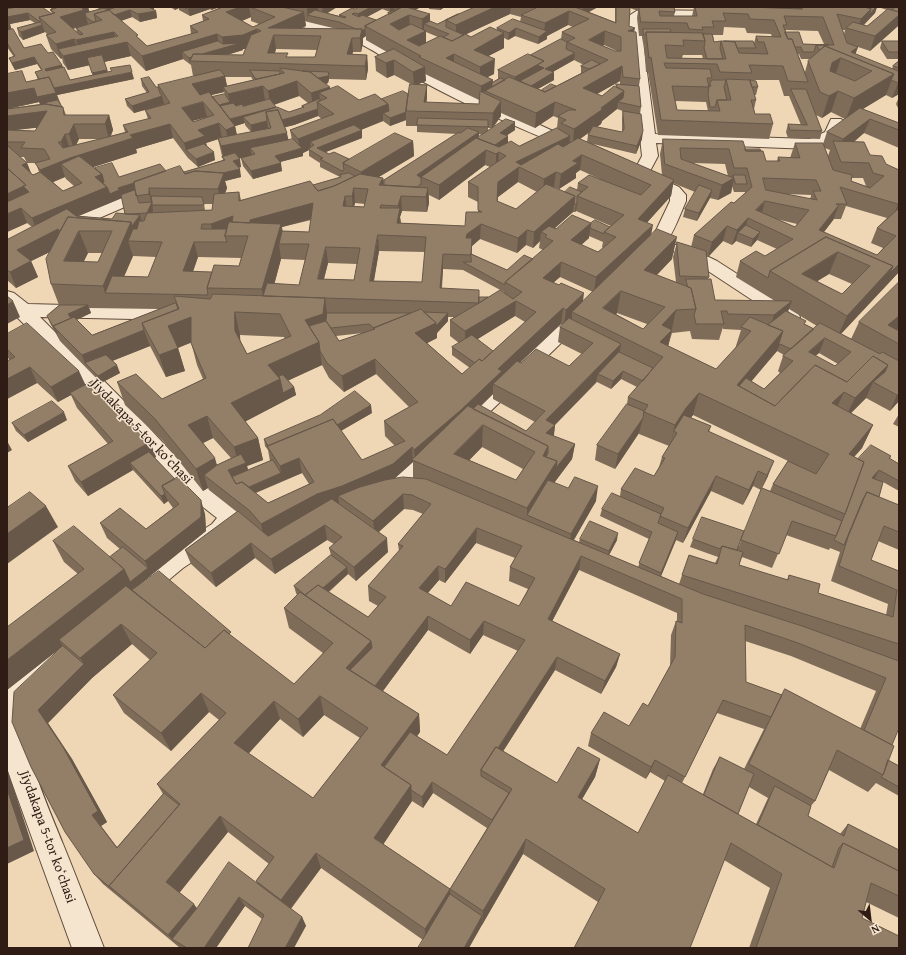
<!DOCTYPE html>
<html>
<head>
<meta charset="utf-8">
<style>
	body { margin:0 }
	#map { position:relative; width:906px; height:955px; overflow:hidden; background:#efd7b5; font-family:"Gentium Book Plus",serif }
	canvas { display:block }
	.frame { position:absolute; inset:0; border:8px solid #2f1d15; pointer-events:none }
	.north { position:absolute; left:850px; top:899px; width:40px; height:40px; -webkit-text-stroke:3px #f5e5cf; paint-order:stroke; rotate:152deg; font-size:11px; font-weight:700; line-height:16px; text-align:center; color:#2f1d15 }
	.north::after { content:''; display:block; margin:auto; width:14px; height:18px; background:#2f1d15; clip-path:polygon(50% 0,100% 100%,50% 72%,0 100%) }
</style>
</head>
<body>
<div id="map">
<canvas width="906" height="955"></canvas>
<div class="frame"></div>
<div class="north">N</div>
</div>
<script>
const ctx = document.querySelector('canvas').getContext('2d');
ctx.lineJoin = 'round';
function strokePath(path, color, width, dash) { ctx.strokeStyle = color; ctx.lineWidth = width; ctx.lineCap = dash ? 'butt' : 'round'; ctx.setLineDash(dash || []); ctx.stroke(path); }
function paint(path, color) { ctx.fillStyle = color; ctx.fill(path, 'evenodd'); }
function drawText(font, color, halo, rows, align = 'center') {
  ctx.font = font + ' "Gentium Book Plus",serif'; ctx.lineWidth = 3; ctx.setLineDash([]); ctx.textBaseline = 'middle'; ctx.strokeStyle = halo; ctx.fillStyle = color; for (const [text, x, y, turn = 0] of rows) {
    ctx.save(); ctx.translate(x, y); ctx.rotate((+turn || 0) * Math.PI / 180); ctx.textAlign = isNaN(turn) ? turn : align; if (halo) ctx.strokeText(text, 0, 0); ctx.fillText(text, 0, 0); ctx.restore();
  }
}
const minor = new Path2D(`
	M 239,7 L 257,7 L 277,13 L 338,27 L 367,36 L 448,83 L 577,142 L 580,145 L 577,148 L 567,148 C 517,127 467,106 420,80 C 394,66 372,46 343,37 C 325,30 247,19 239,7 Z
	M 638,10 L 723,11 L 729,15 L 723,19 L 640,18 L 655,134 L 810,139 L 825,132 L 831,119 L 841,119 L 844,122 C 838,139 828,144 811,149 L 656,143 L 658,156 L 649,173 L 679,187 L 686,195 L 686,201 C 678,219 664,264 638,258 L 635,254 L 653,237 L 670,201 L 670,196 L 634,178 L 632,175 L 642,156 L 627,17 Z
	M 151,185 L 157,187 L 159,190 L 157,193 L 7,258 L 7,246 L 42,229 Z
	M 681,244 L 717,261 L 798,313 L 800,317 L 798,321 L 791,323 L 784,321 L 705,269 L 675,253 L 672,249 L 675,245 Z
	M 7,291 L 14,293 L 28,304 L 181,308 L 188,310 L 190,314 L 188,318 L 181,320 L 40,317 L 122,399 L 191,473 L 239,511 L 242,517 L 228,538 L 183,568 L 147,598 L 138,601 L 129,598 L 126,591 C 136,571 191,538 212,524 L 217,518 L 175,485 L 108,409 L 7,307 Z
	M 581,307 L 588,309 L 590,313 L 588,317 L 469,432 L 462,435 L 455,432 L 451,427 L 455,422 L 574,309 Z
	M 436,445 L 444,447 L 447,453 L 444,459 C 426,474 397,504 372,496 L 369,490 L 372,484 L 394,476 L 428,447 Z
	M 64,638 L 73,641 L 77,649 C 67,670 36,678 28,702 C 16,739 49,808 63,844 C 77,878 90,913 104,948 L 72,948 L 7,769 L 7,689 L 24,666 L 55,641 Z`);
const wall = new Path2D(`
	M 7,7 L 52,13 L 50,10 L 51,9 L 51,7 L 88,7 L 89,12 L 99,9 L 96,7 L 154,7 L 154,10 L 156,11 L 157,18 L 140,22 L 132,17 L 121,21 L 147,46 L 191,34 L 190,26 L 203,21 L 202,15 L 219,9 L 217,8 L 211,10 L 210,9 L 190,16 L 179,10 L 179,8 L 175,10 L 170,7 L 337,7 L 327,13 L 339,16 L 339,15 L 355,9 L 359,7 L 419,7 L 419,8 L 415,10 L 430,14 L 430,21 L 437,24 L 475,7 L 598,7 L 589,12 L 615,22 L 615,7 L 674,7 L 675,12 L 674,16 L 692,16 L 694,7 L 877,7 L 875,13 L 864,25 L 867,26 L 887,10 L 878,7 L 899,7 L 899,27 L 898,26 L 870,51 L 858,47 L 855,54 L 892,69 L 893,66 L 899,61 L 899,94 L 892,98 L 886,95 L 863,109 L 899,123 L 899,148 L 864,133 L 854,142 L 870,155 L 886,164 L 899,170 L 899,272 L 841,334 L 851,339 L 859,322 L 899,282 L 899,401 L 890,411 L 866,398 L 851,413 L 873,425 L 862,448 L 854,457 L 858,459 L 891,456 L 890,459 L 899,464 L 899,491 L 883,482 L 879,497 L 899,505 L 899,550 L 878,541 L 871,560 L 899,571 L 899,660 L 892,745 L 888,760 L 899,766 L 899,796 L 876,783 L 868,792 L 829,770 L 815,801 L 811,806 L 808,816 L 840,834 L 848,824 L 899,850 L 899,918 L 866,902 L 862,918 L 899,948 L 749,948 L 770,888 L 724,860 L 598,902 L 523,854 L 482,925 L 423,940 L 321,868 L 291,909 L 302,917 L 306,926 L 262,919 L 245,906 L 216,948 L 180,948 L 103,884 L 94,874 L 31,767 L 63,646 L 7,690 L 78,574 L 64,562 L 53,541 L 110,557 L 120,549 L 107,538 L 100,523 L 146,529 L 173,508 L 168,501 L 164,504 L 133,470 L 88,496 L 75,481 L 68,466 L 108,444 L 77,408 L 71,395 L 58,402 L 37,383 L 7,399 L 7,361 L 10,360 L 7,357 L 7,334 L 85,385 L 150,442 L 156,457 L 155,458 L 205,514 L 206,531 L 138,586 L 232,637 L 294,684 L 323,653 L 289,628 L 284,608 L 297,595 L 296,593 L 294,586 L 331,555 L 329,548 L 334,544 L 327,540 L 275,574 L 255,558 L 216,587 L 191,564 L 185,550 L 237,512 L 209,490 L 208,488 L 203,491 L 163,441 L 125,405 L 117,382 L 162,399 L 203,379 L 197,365 L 191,342 L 178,348 L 185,371 L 166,377 L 150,346 L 112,361 L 120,373 L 101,383 L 60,341 L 50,323 L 47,316 L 59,305 L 51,284 L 50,252 L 31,261 L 38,277 L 16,288 L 7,280 L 7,240 L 32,227 L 27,223 L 7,232 L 7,74 L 26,82 L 38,80 L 35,72 L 41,70 L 37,64 L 15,70 L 12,65 L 9,58 L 14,57 L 7,47 ZM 630,8 L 638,11 L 637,18 L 639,36 L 642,36 L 643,43 L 644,43 L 644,46 L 646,72 L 648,72 L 658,135 L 769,139 L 773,124 L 755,114 L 754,109 L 756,100 L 754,95 L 756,95 L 758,87 L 751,80 L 779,80 L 784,96 L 789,96 L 801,125 L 788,124 L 786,132 L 788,138 L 820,139 L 822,131 L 816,115 L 822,118 L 831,112 L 845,119 L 827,132 L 823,144 L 795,143 L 790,158 L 778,157 L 777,161 L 766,161 L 745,149 L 663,139 L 660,154 L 662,175 L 593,144 L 636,154 L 642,139 L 640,114 L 641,107 L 639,86 L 640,79 L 634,32 L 629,26 ZM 382,9 L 390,12 L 395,10 L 388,13 L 388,14 L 376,20 L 367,17 ZM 510,14 L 521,17 L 520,22 L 497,28 L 497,30 L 471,37 L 466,34 ZM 251,17 L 251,21 L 259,24 L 253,27 L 242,21 ZM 30,20 L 35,23 L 17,28 L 19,36 L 23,40 L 45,32 L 48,35 L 46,35 L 51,49 L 61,59 L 62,58 L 63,63 L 68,70 L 90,65 L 93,75 L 70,80 L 62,65 L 48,53 L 24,48 L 11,29 L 10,24 ZM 305,21 L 308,22 L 337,29 L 300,28 L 306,26 ZM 88,24 L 76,28 L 77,32 L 73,29 ZM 568,25 L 573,27 L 562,32 L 561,39 L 531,55 L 498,70 L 498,79 L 492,83 L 493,80 L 487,77 L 494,74 L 488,56 L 504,48 L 504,38 L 508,40 L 515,36 L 538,44 L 547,39 L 547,36 ZM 724,27 L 745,28 L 747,33 L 771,34 L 772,37 L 756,36 L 754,43 L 714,42 L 713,35 L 723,35 ZM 786,30 L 818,31 L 824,44 L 803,44 L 785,32 ZM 842,30 L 845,30 L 844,34 ZM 426,32 L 438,37 L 426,43 ZM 366,36 L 366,40 L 387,52 L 375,57 L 376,71 L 387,78 L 394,75 L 411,84 L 408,94 L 382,99 L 359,100 L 331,89 L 326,84 L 328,83 L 329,79 L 366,80 L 368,69 L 367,55 L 352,54 L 353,52 L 361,52 L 363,43 L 363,38 ZM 604,45 L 617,51 L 615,51 L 603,46 ZM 243,49 L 246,49 L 243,55 L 227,55 L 243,50 ZM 276,49 L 317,50 L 315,57 L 288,57 L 275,53 ZM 798,54 L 799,54 L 801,59 L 810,59 L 808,61 L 805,72 ZM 683,55 L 702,55 L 703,59 L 682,58 ZM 131,56 L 146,71 L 183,59 L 191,65 L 193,76 L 197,76 L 158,85 L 158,87 L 156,87 L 141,79 L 142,86 L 147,93 L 125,99 L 127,106 L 134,113 L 145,110 L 148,119 L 123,125 L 125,132 L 111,136 L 113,130 L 109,115 L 66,115 L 63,107 L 62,107 L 57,95 L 134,79 L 108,72 L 104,62 ZM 574,60 L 584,65 L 581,66 L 581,73 L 556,86 L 542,90 L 538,89 L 554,80 L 553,72 ZM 425,74 L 479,100 L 479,104 L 426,103 L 427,85 L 418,84 L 426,81 ZM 225,77 L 251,77 L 253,80 L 227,86 ZM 620,81 L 620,85 L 616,84 L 616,87 L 602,96 L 597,94 ZM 224,92 L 225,94 L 212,97 L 211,95 ZM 299,96 L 308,103 L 302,106 L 302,108 L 289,112 L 276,108 L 274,104 ZM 675,101 L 706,102 L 708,111 L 677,110 ZM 39,102 L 40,104 L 12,108 ZM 164,103 L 164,104 L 150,108 L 164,104 ZM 617,109 L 623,111 L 622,118 L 622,132 L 597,127 L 601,124 L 602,121 ZM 501,113 L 535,128 L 553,116 L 558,118 L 557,128 L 519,146 L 508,143 L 507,135 L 515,130 L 493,128 L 501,116 ZM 318,116 L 322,119 L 290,130 L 292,140 L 288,140 L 285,127 L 294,125 ZM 207,117 L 193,122 L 192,121 ZM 406,120 L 406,126 L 417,126 L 417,132 L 457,134 L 384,180 L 383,178 L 379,177 L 414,156 L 413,141 L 349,159 L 329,154 L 326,152 L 362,138 L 361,130 L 383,121 L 390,126 ZM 245,123 L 245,125 L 251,132 L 237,135 L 235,126 ZM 31,128 L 37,128 L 35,131 L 14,130 ZM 488,128 L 492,128 L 488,131 ZM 589,132 L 588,135 L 587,142 L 580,139 ZM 479,134 L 483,135 L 479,137 ZM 173,138 L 188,158 L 198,167 L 215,160 L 207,146 L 206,143 L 218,139 L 223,160 L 184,172 L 166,171 L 119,177 L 95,169 L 93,167 L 137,153 L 136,149 ZM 79,139 L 100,139 L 76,145 ZM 825,148 L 830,150 L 828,156 ZM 309,150 L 309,156 L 320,163 L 320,167 L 340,177 L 313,185 L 241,200 L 239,192 L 225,193 L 227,188 L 225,181 L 241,177 L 238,168 L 241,167 L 239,158 L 243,157 L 241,158 L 243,166 L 253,179 L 282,171 L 280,162 L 303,156 L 303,153 ZM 20,157 L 24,157 L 27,163 ZM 27,163 L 36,163 L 39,172 L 33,175 L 31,173 ZM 693,163 L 725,164 L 728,176 ZM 485,165 L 490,167 L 468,182 L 468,197 L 478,202 L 478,212 L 465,226 L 401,223 L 400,217 L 402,211 L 427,212 L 429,203 L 429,195 L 439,200 ZM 580,170 L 600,179 L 578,183 L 577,190 L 565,192 L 553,188 L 554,187 L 559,189 L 576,178 L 576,173 ZM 65,177 L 66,179 L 74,186 L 63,191 L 53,182 ZM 852,178 L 863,178 L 866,186 L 851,181 ZM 518,182 L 537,192 L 516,209 L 497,201 L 498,197 ZM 673,183 L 695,192 L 685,209 L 683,217 L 697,221 L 710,198 L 718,200 L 731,193 L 732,186 L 734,192 L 745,192 L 745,193 L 734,203 L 694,235 L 691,247 L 677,242 L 673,257 L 676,282 L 657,275 L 672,259 L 651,236 L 646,223 L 671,196 ZM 786,194 L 811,195 L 811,196 L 810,199 ZM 122,198 L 125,214 L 112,219 L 78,216 ZM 355,203 L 365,204 L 364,207 L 354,206 ZM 204,204 L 213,204 L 212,210 L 205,210 ZM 846,206 L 887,218 L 877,228 L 871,243 L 883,248 L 877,255 L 824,232 L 834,219 L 841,219 ZM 576,211 L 611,226 L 610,227 L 591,223 L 556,229 L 555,228 L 573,212 L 575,212 ZM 776,219 L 797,224 L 795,227 ZM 311,220 L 309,232 L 282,231 L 282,227 ZM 589,236 L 603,242 L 602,247 L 603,248 L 598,252 L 581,245 L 589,238 ZM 480,239 L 517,253 L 526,245 L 533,248 L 540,241 L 539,248 L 543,250 L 533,259 L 507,270 L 472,254 L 472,246 ZM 757,240 L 777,249 L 765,256 L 740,261 L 736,277 L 775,301 L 715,300 L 708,279 L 709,277 L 706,257 L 708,257 L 723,241 L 732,245 L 736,241 L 751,247 ZM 379,251 L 425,252 L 422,282 L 374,281 ZM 88,253 L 102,253 L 98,262 L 83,262 ZM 133,256 L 156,257 L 148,277 L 124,276 ZM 198,257 L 241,258 L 239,266 L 212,272 L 193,272 ZM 281,259 L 305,260 L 299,285 L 274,284 ZM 328,263 L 357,264 L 354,280 L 324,279 ZM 443,269 L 463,270 L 504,292 L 504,293 L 488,297 L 479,297 L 442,288 ZM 829,274 L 852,284 L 842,294 L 817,281 ZM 560,277 L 593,292 L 583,302 L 559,285 L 553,282 ZM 89,308 L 159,309 L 92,335 L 77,320 L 91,313 ZM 789,309 L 817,326 L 814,329 L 805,324 L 788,311 ZM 617,313 L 647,324 L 643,329 L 616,314 ZM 515,316 L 525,322 L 493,351 L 477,339 ZM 448,317 L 454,317 L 450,320 L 450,336 L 459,343 L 452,347 L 452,355 L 470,368 L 462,374 L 427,343 L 437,338 L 437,333 L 448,321 ZM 561,324 L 562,324 L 560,327 L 558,342 L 582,354 L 569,366 L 520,363 ZM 723,327 L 723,329 L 741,330 L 735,349 L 716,369 L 668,346 L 672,333 L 690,331 L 692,339 L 719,340 ZM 363,333 L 339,341 L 336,336 ZM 240,335 L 284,337 L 285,339 L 247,354 L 240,340 ZM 777,351 L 784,355 L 783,356 L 778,371 L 780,373 L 764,389 L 751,381 ZM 819,353 L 838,364 L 835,366 L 815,356 ZM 322,365 L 329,378 L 344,392 L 376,374 L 409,407 L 384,421 L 385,436 L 395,446 L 362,460 L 341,431 L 372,413 L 264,439 L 265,446 L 268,450 L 270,461 L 248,470 L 247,466 L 263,460 L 258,438 L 245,421 L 296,395 L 294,387 L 288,380 ZM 621,379 L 637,387 L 628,397 L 627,404 L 597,445 L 595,460 L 615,469 L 639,433 L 639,434 L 669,446 L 662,457 L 659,467 L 654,476 L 621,489 L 620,496 L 602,509 L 600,516 L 649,539 L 638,567 L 609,555 L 617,540 L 580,539 L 579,542 L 574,540 L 596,501 L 554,483 L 572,459 L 575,444 L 554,436 L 555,425 L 597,382 L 611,389 ZM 493,394 L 493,399 L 535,422 L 526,431 L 481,406 ZM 693,415 L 788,461 L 773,484 L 770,491 L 762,488 L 739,546 L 693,539 L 690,547 L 718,557 L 715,563 L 689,555 L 679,584 L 661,576 L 676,540 L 683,543 L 711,491 L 743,505 L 753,486 L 761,490 L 768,476 L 709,432 L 711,426 L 691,418 ZM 213,438 L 231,458 L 217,465 L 203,443 ZM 482,447 L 523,469 L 516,480 L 469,460 ZM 413,462 L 413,478 L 395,478 ZM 302,473 L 309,484 L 268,503 L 256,493 ZM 404,509 L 413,510 L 423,514 L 398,544 L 399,551 L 368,586 L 369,601 L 378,606 L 368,617 L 329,592 L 348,574 L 356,581 L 388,552 L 379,532 ZM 786,535 L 829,550 L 830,548 L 840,552 L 831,581 L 888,604 L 886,615 L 818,593 L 789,575 L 787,580 L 739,565 L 742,557 L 772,568 ZM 476,543 L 515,558 L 510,567 L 509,581 L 528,589 L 519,606 L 451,606 L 428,593 L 439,580 L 445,583 ZM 579,570 L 677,613 L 677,622 L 676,621 L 671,635 L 670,666 L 648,706 L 629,726 L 591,733 L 588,746 L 646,779 L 650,772 L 665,781 L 638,833 L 582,799 L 595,777 L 600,759 L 557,783 L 503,751 L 555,670 L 601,694 L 616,667 L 620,654 L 552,621 ZM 428,630 L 470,654 L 483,635 L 518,651 L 447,755 L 417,736 L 420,732 L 419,714 L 383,691 ZM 745,641 L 791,656 L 876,691 L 860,729 L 785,689 L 782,695 L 746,682 ZM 132,644 L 150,660 L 113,695 L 124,713 L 171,751 L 209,712 L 219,720 L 157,784 L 163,794 L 117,847 L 101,826 L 107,822 L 72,759 L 48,723 L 92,678 ZM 717,713 L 764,729 L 744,769 L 720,757 L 713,769 L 703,794 L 682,783 ZM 324,715 L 360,738 L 313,798 L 248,753 L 280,719 L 303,737 ZM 749,787 L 768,798 L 756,824 L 738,814 ZM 433,793 L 487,828 L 450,889 L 383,844 L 412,801 L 423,808 ZM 228,832 L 269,864 L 256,881 L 258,884 L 197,908 L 179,892 Z
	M 429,7 L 445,7 L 440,10 L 429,9 Z
	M 882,41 L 899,41 L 899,59 L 887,59 L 880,48 Z
	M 899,97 L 899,110 L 896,104 Z
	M 899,414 L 899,427 L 893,424 Z
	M 67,420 L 28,442 L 16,431 L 12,423 Z`);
const shadedWall = new Path2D(`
	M 7,7 L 37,7 L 7,13 Z
	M 82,7 L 88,7 L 92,19 L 86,17 L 88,24 L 64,31 L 60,17 Z
	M 106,7 L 117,7 L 130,10 L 132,17 L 103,27 L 109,17 Z
	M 146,7 L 154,7 L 154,10 Z
	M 174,7 L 178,7 L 179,8 L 175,10 Z
	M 195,7 L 210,7 L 210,9 L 190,16 L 188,9 Z
	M 211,7 L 217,7 L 217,8 L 211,10 Z
	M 240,7 L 249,7 L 251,17 L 229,26 L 226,12 Z
	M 308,7 L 318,7 L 318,15 L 307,15 L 308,22 L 307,8 Z
	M 322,7 L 337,7 L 323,16 Z
	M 371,7 L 382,7 L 382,9 L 359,21 L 358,14 Z
	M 390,7 L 394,7 L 395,10 L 390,12 Z
	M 407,7 L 419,7 L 419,8 L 407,14 Z
	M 440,7 L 445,7 L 440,10 Z
	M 495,7 L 511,7 L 510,14 L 456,39 L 456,25 Z
	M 586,7 L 598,7 L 581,16 L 574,13 Z
	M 876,7 L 877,7 L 875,13 L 866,22 L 869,15 Z
	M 871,9 L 866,22 L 858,31 L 857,31 L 861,19 Z
	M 156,11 L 157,18 L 140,22 L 138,14 Z
	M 569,11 L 568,25 L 547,36 L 547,39 L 538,44 L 539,37 L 544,33 L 545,23 Z
	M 304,12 L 306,26 L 284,35 L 274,35 L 276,49 L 271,63 L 268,53 L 268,28 Z
	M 28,13 L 30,20 L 10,24 L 12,31 L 7,32 L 7,17 Z
	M 430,14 L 430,27 L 424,24 L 424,31 L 426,31 L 426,45 L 413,51 L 407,40 L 422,33 L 422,19 Z
	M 409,15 L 410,29 L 391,38 L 390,24 Z
	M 899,15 L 899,22 L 898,26 L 870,51 L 875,36 Z
	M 42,25 L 45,32 L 23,40 L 21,32 Z
	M 516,28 L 515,36 L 508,40 L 509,33 Z
	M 635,28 L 632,42 L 628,31 Z
	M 257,29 L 260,43 L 245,49 L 243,49 L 243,50 L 203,62 L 190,61 L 190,65 L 189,58 L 224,48 L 222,37 Z
	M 362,29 L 365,29 L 366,36 L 363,38 L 363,43 L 361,52 L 360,38 Z
	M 605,31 L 604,45 L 590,52 L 589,40 Z
	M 114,32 L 117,44 L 127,42 L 131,56 L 68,70 L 63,56 L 58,49 L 62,58 L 61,59 L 56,44 L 74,39 L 79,53 L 80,52 L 76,40 Z
	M 504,33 L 504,48 L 473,64 L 474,50 Z
	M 217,34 L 220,48 L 182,52 L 183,59 L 146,71 L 142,56 Z
	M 352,38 L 353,52 L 349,65 L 347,54 Z
	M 858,47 L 853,61 L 851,52 Z
	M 575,53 L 574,60 L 545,76 L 545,69 Z
	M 454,54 L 454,69 L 446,58 Z
	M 367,55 L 368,69 L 366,80 L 365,66 Z
	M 34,57 L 37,64 L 15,70 L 12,63 Z
	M 841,58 L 834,79 L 825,84 L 832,63 Z
	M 495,59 L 494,74 L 480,81 L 480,67 Z
	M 394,60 L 394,75 L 387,78 L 386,63 Z
	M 544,61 L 543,75 L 514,86 L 515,77 Z
	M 62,65 L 64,72 L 47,77 L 45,69 Z
	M 622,66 L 620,81 L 581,103 L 583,88 Z
	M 425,67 L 426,81 L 414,86 L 413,72 Z
	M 107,70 L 109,77 L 132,72 L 134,79 L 57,95 L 61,107 L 47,111 L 52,126 L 7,131 L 7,116 L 43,111 L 37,97 L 53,88 L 94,80 L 92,73 Z
	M 329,72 L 329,79 L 328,83 L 312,87 L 311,79 Z
	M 554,72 L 554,80 L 523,97 L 523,90 Z
	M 894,74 L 886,95 L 846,119 L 854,98 Z
	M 225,76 L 228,91 L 223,87 L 224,92 L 195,99 L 162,92 Z
	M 285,80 L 285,85 L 297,81 L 299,96 L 271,106 L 268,91 L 263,86 L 265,101 L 232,109 L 232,110 L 221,112 L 217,107 L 218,113 L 217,113 L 215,106 L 230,102 L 228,94 L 261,87 L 261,86 Z
	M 493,80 L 492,94 L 485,91 L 481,95 L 481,86 Z
	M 899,82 L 899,94 L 892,98 L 898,83 Z
	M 427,85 L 427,99 L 425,111 L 424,102 Z
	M 330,87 L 332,102 L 319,93 L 321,104 L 317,102 L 313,107 L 311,93 Z
	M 34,88 L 39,102 L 7,109 L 7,93 Z
	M 624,91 L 623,103 L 618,102 L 617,109 L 602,121 L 601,124 L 573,144 L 574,129 Z
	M 838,91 L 831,112 L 822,118 L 829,96 Z
	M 162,96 L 164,104 L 134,113 L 132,106 Z
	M 501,101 L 501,116 L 492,128 L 493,113 Z
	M 203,102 L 207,117 L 185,123 L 182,108 Z
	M 555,102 L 553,116 L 535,128 L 536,113 Z
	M 388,104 L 389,118 L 383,113 L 383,121 L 315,148 L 314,145 L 310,142 L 311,149 L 308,149 L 309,150 L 303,153 L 303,156 L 276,163 L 275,156 L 300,149 L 298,139 Z
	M 276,107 L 277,114 L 266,112 L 243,117 L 245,123 L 229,128 L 227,120 Z
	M 318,109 L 318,116 L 294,125 L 282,128 L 280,120 Z
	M 406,112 L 406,120 L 390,126 L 390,118 Z
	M 109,115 L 113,130 L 109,139 L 105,124 Z
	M 870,119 L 864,133 L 838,154 L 843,139 Z
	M 267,121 L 268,128 L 252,133 L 251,125 Z
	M 515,122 L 515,130 L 500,140 L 500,133 Z
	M 219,123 L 222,138 L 206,143 L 208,151 L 186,150 L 184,143 L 198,130 Z
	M 74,124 L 79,139 L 74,149 L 69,134 Z
	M 170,124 L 173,138 L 136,149 L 137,153 L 75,173 L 61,164 L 65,177 L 46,185 L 40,170 L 130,135 Z
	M 235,126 L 238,141 L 229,144 L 226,130 Z
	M 362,130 L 362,138 L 318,155 L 317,148 Z
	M 643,131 L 642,139 L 636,154 L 637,146 Z
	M 479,132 L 479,140 L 421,177 L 421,180 L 417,175 Z
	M 287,133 L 290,148 L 250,148 L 252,156 L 225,161 L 224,159 L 221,146 Z
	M 65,134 L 70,149 L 66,157 L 61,142 Z
	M 508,136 L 508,143 L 494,153 L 490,149 Z
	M 570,136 L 569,151 L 519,167 L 518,182 L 498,197 L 496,216 L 498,182 L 516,162 Z
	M 413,141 L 414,156 L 360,188 L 354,188 L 355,203 L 353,211 L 352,196 L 347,196 L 361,180 L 361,172 Z
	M 486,150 L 485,165 L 439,200 L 439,185 Z
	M 214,152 L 215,160 L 198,167 L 196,159 Z
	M 499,152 L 498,167 L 496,169 L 496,154 Z
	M 582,155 L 580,170 L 576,173 L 576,178 L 559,189 L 561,174 L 573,161 Z
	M 240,159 L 241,167 L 235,169 L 233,161 Z
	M 27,163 L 33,178 L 22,165 Z
	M 281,163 L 282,171 L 253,179 L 251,171 Z
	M 240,169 L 241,177 L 225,181 L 227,188 L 221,205 L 218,189 L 187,181 Z
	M 167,172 L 122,198 L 38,233 L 32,218 L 95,177 L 102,174 L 107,187 L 118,188 Z
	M 556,172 L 554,187 L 543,194 L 544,179 Z
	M 383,178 L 384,192 L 379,185 Z
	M 734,178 L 731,193 L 718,200 L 722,185 Z
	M 674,180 L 671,196 L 636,235 L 638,219 Z
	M 26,185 L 35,207 L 21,208 L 27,223 L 7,232 L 7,194 Z
	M 149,188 L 153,205 L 152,205 L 149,194 Z
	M 428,188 L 429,203 L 427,212 L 426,197 Z
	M 712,190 L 710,198 L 697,221 L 699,213 Z
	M 345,196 L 347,211 L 343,206 Z
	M 401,196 L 402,211 L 400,217 L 401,224 L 397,223 L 399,215 L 398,206 Z
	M 575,196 L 573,212 L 547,235 L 541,232 L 540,241 L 533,248 L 534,232 Z
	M 765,201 L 761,216 L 756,210 Z
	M 152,202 L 153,211 L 149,221 L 147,213 Z
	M 313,203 L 315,218 L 282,227 L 285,244 L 279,244 L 281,259 L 271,297 L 263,296 L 250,230 L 250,220 Z
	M 576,204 L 577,204 L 576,211 L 575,212 Z
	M 898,204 L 899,204 L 899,213 L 895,212 Z
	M 839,205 L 833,220 L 814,245 L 819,230 Z
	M 140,215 L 144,230 L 128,241 L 133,256 L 117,293 L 105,293 L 103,286 L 131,222 Z
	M 233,216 L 230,233 L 214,239 L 211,224 Z
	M 748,218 L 744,233 L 738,233 L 736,241 L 732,245 L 737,230 Z
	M 591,223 L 589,238 L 569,256 L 571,240 Z
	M 481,224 L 480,239 L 472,246 L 471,270 L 472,246 L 466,238 L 467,234 Z
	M 653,225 L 650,241 L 594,293 L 596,277 Z
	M 727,226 L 723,241 L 708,257 L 712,242 Z
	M 58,229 L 64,245 L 23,265 L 17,250 Z
	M 527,230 L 526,245 L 517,253 L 518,238 Z
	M 79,231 L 88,253 L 73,284 L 64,261 Z
	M 760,232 L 757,240 L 751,247 L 753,239 Z
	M 378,235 L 379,251 L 371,296 L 370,281 Z
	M 677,237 L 672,259 L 640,292 L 644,270 Z
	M 194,242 L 198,257 L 187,287 L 183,271 Z
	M 326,247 L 328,263 L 320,294 L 318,279 Z
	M 838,252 L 829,274 L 803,290 L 802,274 Z
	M 443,254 L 443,269 L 440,304 L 440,288 Z
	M 31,261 L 38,277 L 16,288 L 10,272 Z
	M 561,262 L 560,277 L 542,293 L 543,278 Z
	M 899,264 L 899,272 L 883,289 L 890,273 Z
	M 893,266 L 883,289 L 837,338 L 847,316 Z
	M 621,291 L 617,313 L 603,327 L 603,308 Z
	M 584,293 L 582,309 L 572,312 L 572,319 L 564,326 L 566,310 Z
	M 325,298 L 328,320 L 306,327 L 305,320 Z
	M 13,301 L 20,317 L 7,324 L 7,305 Z
	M 516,301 L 515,316 L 465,347 L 465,331 Z
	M 792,301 L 786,316 L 769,330 L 774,315 Z
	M 88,305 L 91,313 L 71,322 L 68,314 Z
	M 563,308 L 561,324 L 501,380 L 493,384 L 493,394 L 471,415 L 415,461 L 414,450 L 498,369 Z
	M 676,310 L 667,352 L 658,355 L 662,325 Z
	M 235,312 L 240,335 L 241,353 L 235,331 Z
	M 448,313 L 448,321 L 437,333 L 437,338 L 416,349 L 415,333 Z
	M 899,316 L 899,326 L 896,332 L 888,325 Z
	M 191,317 L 198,340 L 175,349 L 146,330 Z
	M 144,330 L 150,346 L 92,369 L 85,363 L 82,355 Z
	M 783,331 L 780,344 L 777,351 L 740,395 L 737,385 Z
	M 825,338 L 819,353 L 803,367 L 809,352 Z
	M 319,342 L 322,365 L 281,384 L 294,387 L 296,395 L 237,426 L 231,403 L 268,365 Z
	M 621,344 L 618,360 L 598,374 L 596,382 L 549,431 L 555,425 L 553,440 L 545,448 L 546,420 Z
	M 178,348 L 185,371 L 166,377 L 159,355 Z
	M 375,359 L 376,374 L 344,392 L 342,376 Z
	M 117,365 L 120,373 L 101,383 L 98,376 Z
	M 888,365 L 878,385 L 873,382 L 866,398 L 844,420 L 855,398 Z
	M 30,367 L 37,383 L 7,399 L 7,379 Z
	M 79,371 L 86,386 L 70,393 L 71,395 L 58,402 L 51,387 Z
	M 623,371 L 621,379 L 611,389 L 613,381 Z
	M 844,389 L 844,392 L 834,414 L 832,403 Z
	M 699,393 L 693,415 L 680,430 L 674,431 L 670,447 L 675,425 L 686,408 Z
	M 899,394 L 899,401 L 890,411 L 897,395 Z
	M 371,405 L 372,413 L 335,434 L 275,459 Z
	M 64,412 L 67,420 L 28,442 L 24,435 Z
	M 207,416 L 213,438 L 195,447 L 188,425 Z
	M 643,418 L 639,433 L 615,469 L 618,454 Z
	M 483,425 L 482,447 L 454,476 L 454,454 Z
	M 873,425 L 862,448 L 838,475 L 849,454 Z
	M 258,438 L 263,460 L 247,466 L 250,478 L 232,485 L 228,470 L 239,466 L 234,447 Z
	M 7,441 L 12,450 L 7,453 Z
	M 150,442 L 156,457 L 136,469 L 130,463 L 133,470 L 88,496 L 81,482 Z
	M 575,444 L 572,459 L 554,483 L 527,515 L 527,508 L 557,461 Z
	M 548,446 L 546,464 L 543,456 Z
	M 412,447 L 413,462 L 394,479 L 338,496 L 339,503 L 319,509 L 264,539 L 261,524 L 317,494 Z
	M 215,458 L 221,480 L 204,475 L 208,488 L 203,491 L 196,469 Z
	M 299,458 L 302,473 L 240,499 L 238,492 L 281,473 L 280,466 Z
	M 774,461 L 768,476 L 761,490 L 767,475 Z
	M 879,470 L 875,478 L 868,485 L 872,478 Z
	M 758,471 L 753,486 L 743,505 L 749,490 Z
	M 716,476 L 711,491 L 683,543 L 688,528 Z
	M 598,486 L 596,501 L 569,548 L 571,534 Z
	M 165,494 L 168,501 L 164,504 L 161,496 Z
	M 403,494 L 404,509 L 375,535 L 373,521 Z
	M 201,500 L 205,514 L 206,531 L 151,575 L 145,561 Z
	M 46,506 L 58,527 L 7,564 L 7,528 Z
	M 325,525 L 327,540 L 275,574 L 271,559 Z
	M 477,528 L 476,543 L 445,583 L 445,569 Z
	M 678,532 L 676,540 L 659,581 L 661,573 Z
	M 618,533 L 617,540 L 607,559 L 609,551 Z
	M 387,538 L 388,552 L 356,581 L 354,567 Z
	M 251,543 L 255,558 L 216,587 L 211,573 Z
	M 581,556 L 579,570 L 546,633 L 548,619 Z
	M 438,566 L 439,580 L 420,602 L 419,588 Z
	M 347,567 L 348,574 L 312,606 L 310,599 Z
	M 148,568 L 151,575 L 134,590 L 130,582 Z
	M 124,569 L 134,590 L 59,640 L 63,646 L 7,690 L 7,660 Z
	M 428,616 L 428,630 L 374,703 L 372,690 Z
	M 484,621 L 483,635 L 470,654 L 470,640 Z
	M 121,624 L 132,644 L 92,678 L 48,723 L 72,759 L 107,822 L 101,826 L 125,858 L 92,815 L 38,710 L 84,664 L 80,658 Z
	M 371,641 L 374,661 L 356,680 L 346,668 Z
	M 620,654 L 616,667 L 601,694 L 605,681 Z
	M 557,657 L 555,670 L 488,775 L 483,772 Z
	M 201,693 L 209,712 L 171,751 L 161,733 Z
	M 320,696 L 324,715 L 303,737 L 298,719 Z
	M 274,701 L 280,719 L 242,761 L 234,743 Z
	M 419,714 L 420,732 L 389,775 L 381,765 Z
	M 600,759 L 595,777 L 574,813 L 578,797 Z
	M 655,760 L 650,772 L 646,779 L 651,767 Z
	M 7,768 L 34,851 L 7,864 Z
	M 432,782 L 433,793 L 423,808 L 422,797 Z
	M 411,785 L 412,801 L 377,854 L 374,838 Z
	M 220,816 L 228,832 L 177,896 L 166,882 Z
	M 526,839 L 523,854 L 482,925 L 483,911 Z
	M 316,853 L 321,868 L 287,913 L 281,900 Z
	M 450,889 L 450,903 L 426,942 L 425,929 Z
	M 239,897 L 245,906 L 216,948 L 204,948 Z
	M 194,904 L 203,918 L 172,939 L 168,935 Z
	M 482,916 L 482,925 L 469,948 L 464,948 Z
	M 302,917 L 306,926 L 294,948 L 285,948 Z`);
const building = new Path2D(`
	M 18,7 L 42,7 L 52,14 L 39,17 L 42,25 L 21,32 L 17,28 L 40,22 L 28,13 L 7,17 L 7,9 Z
	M 55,7 L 82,7 L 81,7 L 84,10 L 60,17 L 80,35 L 83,34 L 76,28 L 102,20 L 94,14 L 109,10 L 138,35 L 136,36 L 147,46 L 198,32 L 190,26 L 209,19 L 202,15 L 223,7 L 240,7 L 226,12 L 253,27 L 275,17 L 250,7 L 282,7 L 304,12 L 268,28 L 362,29 L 360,38 L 352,38 L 347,54 L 367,55 L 365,66 L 190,61 L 193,54 L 243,55 L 251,35 L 261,31 L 257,29 L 243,35 L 222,37 L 217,34 L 142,56 L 127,42 L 63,56 L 58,49 L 118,36 L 114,32 L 76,40 L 74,39 L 56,44 L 46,35 L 56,32 L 39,17 L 55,13 L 50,10 L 56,8 ZM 274,35 L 321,36 L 315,57 L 286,57 L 288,53 L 268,53 Z
	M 117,7 L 149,7 L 156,11 L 138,14 L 130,10 L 114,15 L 109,10 L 94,14 L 96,21 L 93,22 L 86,17 L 85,13 L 104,8 L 107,10 Z
	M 184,7 L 195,7 L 188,9 Z
	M 359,7 L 371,7 L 358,14 L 355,13 L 352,14 L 359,17 L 362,15 L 376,20 L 365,26 L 365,29 L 362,31 L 362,29 L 356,29 L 339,22 L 307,15 L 315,10 L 345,18 L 346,17 L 339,15 L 352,8 L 355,9 Z
	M 403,7 L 406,7 L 430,14 L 422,19 L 409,15 L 390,24 L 399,30 L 411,24 L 426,31 L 407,40 L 419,46 L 440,36 L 452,41 L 465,34 L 471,37 L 490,27 L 504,33 L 474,50 L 495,59 L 480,67 L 454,54 L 446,58 L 493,80 L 481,86 L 419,57 L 421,56 L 365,26 Z
	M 475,7 L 495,7 L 456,25 L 446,20 Z
	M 533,7 L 575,7 L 616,23 L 616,7 L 630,7 L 629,26 L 635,28 L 628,31 L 636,32 L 640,79 L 623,77 L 622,66 L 583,88 L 602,96 L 614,86 L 624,91 L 601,108 L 603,109 L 574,129 L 561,123 L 566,120 L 558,116 L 569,110 L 576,110 L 555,102 L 536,113 L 485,91 L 509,77 L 545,92 L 608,60 L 567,42 L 575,38 L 562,32 L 589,19 L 569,11 L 545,23 L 521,15 L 536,8 ZM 605,31 L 621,37 L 621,51 L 615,51 L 589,40 Z
	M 575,7 L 586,7 L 582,9 Z
	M 639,7 L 674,7 L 675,12 L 659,11 L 660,16 L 697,16 L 695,7 L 748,7 L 802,9 L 803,7 L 865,7 L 871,9 L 861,19 L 837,14 L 847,43 L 858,47 L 851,52 L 898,71 L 899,71 L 899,82 L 898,83 L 891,80 L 894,74 L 825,46 L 820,50 L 816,45 L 834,45 L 823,17 L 784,16 L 787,25 L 783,25 L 788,39 L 792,39 L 808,82 L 788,81 L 783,66 L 749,65 L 752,73 L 720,72 L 717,64 L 664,63 L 666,68 L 710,69 L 712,78 L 707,78 L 709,87 L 672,86 L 677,110 L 720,111 L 717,100 L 731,100 L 726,79 L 750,80 L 756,100 L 751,100 L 755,114 L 770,114 L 773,124 L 661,120 L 651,57 L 649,58 L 646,32 L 703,33 L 705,41 L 683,40 L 684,46 L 665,45 L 667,58 L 726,59 L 721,41 L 735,42 L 739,53 L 768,54 L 764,42 L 758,42 L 756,36 L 781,37 L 774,20 L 750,19 L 748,14 L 723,13 L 726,21 L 712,21 L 714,27 L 702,27 L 703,30 L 689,29 L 687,23 L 641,22 Z
	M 796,7 L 803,7 L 802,9 L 795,8 Z
	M 865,7 L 876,7 L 869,15 L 871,9 Z
	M 896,7 L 899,7 L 899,12 L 892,10 Z
	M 399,8 L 400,8 L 390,14 L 388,13 Z
	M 888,9 L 899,12 L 899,15 L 875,36 L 846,28 L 853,22 L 867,26 Z
	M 458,14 L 446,20 L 446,27 L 464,35 L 452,41 L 443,37 L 449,34 L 424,24 L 430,21 L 437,24 Z
	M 513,19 L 547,31 L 539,37 L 516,28 L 509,33 L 497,28 Z
	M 13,29 L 24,48 L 41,44 L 48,53 L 53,52 L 62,65 L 45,69 L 46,71 L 64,67 L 70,80 L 112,71 L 110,68 L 130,65 L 132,72 L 54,88 L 49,77 L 39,79 L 35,72 L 42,70 L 34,57 L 12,63 L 9,58 L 15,56 L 7,43 L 7,30 Z
	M 643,29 L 670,29 L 671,32 L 646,32 L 645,35 L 644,35 Z
	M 785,32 L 799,32 L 803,44 L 829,45 L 816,45 L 814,52 L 803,52 L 801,47 L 795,47 L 792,39 L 788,39 Z
	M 703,34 L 712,34 L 714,42 L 721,41 L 720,48 L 723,59 L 707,59 L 704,48 L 705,41 Z
	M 561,39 L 567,42 L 566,49 L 575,53 L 545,69 L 554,72 L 531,86 L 520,81 L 544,68 L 537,65 L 544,61 L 531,55 Z
	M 218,41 L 223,44 L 241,43 L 202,54 L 193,54 L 192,57 L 189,58 L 182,52 Z
	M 724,41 L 753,41 L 756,48 L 737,48 L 735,42 Z
	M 882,41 L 899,41 L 899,52 L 889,52 Z
	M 825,46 L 894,74 L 854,98 L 838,91 L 829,96 L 820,92 L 808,61 ZM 841,58 L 872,71 L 855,81 L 830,71 L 832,63 Z
	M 394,49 L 425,67 L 413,72 L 394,60 L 386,63 L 375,57 Z
	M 528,54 L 544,61 L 515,77 L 498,70 Z
	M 102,55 L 107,70 L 92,73 L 87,58 Z
	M 592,60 L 600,64 L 589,69 L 581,66 Z
	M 899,61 L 899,68 L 893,66 Z
	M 280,68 L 310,72 L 330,87 L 311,93 L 297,81 L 268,91 L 263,86 L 228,94 L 223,87 L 284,73 Z
	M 220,70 L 225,76 L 192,84 L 200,95 L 209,92 L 235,126 L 226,130 L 219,123 L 198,130 L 205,136 L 184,143 L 170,124 L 130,135 L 133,138 L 70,158 L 40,170 L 35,163 L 50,159 L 44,149 L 21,148 L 25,142 L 7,142 L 7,130 L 35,131 L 47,111 L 7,116 L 7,109 L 46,104 L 63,107 L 64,115 L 109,115 L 105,124 L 74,124 L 69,134 L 65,134 L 61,142 L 58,142 L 63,148 L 128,132 L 123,125 L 151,118 L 145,110 L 170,103 L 158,85 ZM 203,102 L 214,115 L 193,122 L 182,108 Z
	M 250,70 L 280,71 L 280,74 L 256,79 Z
	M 22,71 L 26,82 L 49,77 L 56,93 L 37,97 L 34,88 L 7,93 L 7,74 Z
	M 303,71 L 329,72 L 328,76 L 318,78 L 310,72 Z
	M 149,77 L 156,87 L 158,87 L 160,93 L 162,96 L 132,106 L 125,99 L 149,92 L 141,79 Z
	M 501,78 L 505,80 L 492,87 L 492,83 Z
	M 712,80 L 726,80 L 724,87 L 727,100 L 717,100 L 715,107 L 710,107 L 708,94 L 709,86 L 711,86 L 710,84 Z
	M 750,80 L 756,81 L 758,87 L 752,87 Z
	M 410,84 L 427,85 L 424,102 L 479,104 L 480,91 L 501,101 L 493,113 L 406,111 Z
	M 551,84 L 556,86 L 545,92 L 542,90 Z
	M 616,84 L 639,86 L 641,107 L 618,102 L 623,98 L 624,91 L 617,87 Z
	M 338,86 L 359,100 L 375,94 L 388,104 L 298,139 L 290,130 L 334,114 L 317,102 L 327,98 L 319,93 Z
	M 791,89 L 806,89 L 822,131 L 790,130 L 788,124 L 807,125 Z
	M 403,91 L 408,94 L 406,112 L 390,118 L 383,113 L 389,111 L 388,104 L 382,99 Z
	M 225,94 L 230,102 L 219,105 L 212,97 Z
	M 270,99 L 276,107 L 230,119 L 220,106 L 233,103 L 236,106 L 242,104 L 243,106 Z
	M 319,99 L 321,100 L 317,102 L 318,109 L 293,117 L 282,120 L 278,110 L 266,112 L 267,121 L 251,125 L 243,117 L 277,107 L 289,112 L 304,107 L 302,106 Z
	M 58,100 L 62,107 L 45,104 L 45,103 Z
	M 860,108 L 899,123 L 899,130 L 870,119 L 843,139 L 827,132 Z
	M 278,110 L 287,133 L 221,146 L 218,138 L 271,128 L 266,112 Z
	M 623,111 L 641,114 L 643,131 L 637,146 L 588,135 L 593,126 L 622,132 L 624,129 Z
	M 418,118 L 488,120 L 488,127 L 417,125 Z
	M 506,119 L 515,122 L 500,133 L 508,136 L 495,145 L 477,138 Z
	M 354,125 L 362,130 L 317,148 L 329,154 L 334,152 L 349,159 L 343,163 L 344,170 L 342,171 L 320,159 L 323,158 L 308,149 L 314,145 L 310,142 Z
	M 468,128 L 479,132 L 417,175 L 421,178 L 421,184 L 417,187 L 384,185 L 384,180 L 459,132 L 460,133 Z
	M 557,128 L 570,136 L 516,162 L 521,165 L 558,144 L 563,147 L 578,138 L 674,180 L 638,219 L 653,225 L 596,277 L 561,262 L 543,278 L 559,285 L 561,283 L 584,293 L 566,310 L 563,308 L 498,369 L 502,371 L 461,410 L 414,450 L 412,447 L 393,464 L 342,486 L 317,494 L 261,524 L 250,511 L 204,475 L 217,465 L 241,454 L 246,463 L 228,470 L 236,484 L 242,482 L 268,503 L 314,482 L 299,458 L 280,466 L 267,446 L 333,419 L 362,460 L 405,441 L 384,421 L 418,402 L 375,359 L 342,376 L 327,363 L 320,351 L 319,342 L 309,326 L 326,321 L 339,341 L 375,329 L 373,328 L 421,309 L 436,323 L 415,333 L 462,374 L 479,359 L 482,361 L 536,312 L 516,301 L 465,331 L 450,320 L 479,303 L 263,296 L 267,283 L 299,285 L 309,244 L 279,244 L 282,231 L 309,232 L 313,203 L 250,220 L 250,223 L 232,222 L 233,216 L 211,224 L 202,224 L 201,229 L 227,229 L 225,236 L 227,242 L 194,242 L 183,271 L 212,272 L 207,288 L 208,295 L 105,293 L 112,276 L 148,277 L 162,242 L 128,241 L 133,229 L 137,229 L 139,221 L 144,221 L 147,213 L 212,210 L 214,194 L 239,192 L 239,201 L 310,181 L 318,191 L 334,186 L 360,174 L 383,178 L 379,185 L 428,188 L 426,197 L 401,196 L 398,206 L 381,205 L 380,208 L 400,208 L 397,223 L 465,226 L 466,212 L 482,212 L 478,210 L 478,187 L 468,182 L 506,156 L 499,152 L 496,154 L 486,150 L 439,185 L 421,177 L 476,138 L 499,147 L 511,141 L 519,146 ZM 582,155 L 651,185 L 641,195 L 589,175 L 578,183 L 588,187 L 577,196 L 624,215 L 604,232 L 616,237 L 598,252 L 571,240 L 591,223 L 572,215 L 556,229 L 549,226 L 541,232 L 547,235 L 545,237 L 553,241 L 505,282 L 522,292 L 513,299 L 500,290 L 479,303 L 479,290 L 440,288 L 443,254 L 471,255 L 472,238 L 466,238 L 467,234 L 481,224 L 518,238 L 527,230 L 534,232 L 575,196 L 546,184 L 516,209 L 497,201 L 498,182 L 519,167 L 544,179 L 556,172 L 561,174 L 578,163 L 573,161 ZM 354,188 L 368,189 L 364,207 L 343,206 L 345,196 L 352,196 ZM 378,235 L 426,237 L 422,282 L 370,281 ZM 326,247 L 360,248 L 354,280 L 318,279 Z
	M 395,133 L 413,141 L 361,172 L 343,163 Z
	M 293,139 L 302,148 L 275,156 L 281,163 L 251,171 L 241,158 L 255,154 L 250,148 Z
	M 663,139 L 743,141 L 746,151 L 763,151 L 766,161 L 780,161 L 778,157 L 800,158 L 795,143 L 823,143 L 833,170 L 852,175 L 851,181 L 870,188 L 884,176 L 873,173 L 869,163 L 841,162 L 833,141 L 864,142 L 870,155 L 882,156 L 886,164 L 899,170 L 899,204 L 898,204 L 840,187 L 847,204 L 836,204 L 839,205 L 819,230 L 877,255 L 896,236 L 877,228 L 899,208 L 899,264 L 890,273 L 893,266 L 826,237 L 770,271 L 768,278 L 740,261 L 756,251 L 765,256 L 793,239 L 748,218 L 737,230 L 727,226 L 712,242 L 694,235 L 731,202 L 734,203 L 752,187 L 747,168 L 734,168 L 729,149 L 680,148 L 681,159 L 734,178 L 722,185 L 665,164 ZM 763,178 L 816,180 L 821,191 L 813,191 L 817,200 L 766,190 ZM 765,201 L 809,210 L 795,227 L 756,210 Z
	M 204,144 L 214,152 L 196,159 L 186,150 Z
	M 7,145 L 27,163 L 22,165 L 33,175 L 40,172 L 63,191 L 82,183 L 61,164 L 79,156 L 102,174 L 95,177 L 107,187 L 32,218 L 21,208 L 7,214 L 7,202 L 29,192 L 23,186 L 26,185 L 7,168 Z
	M 745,149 L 760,149 L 761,151 L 746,151 Z
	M 235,153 L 240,159 L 233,161 L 240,169 L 223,173 L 195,171 L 185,174 L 184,172 L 225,160 L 222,157 Z
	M 112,163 L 119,177 L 160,164 L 166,171 L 134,182 L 134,183 L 118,188 L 119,190 L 110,194 L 107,187 L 102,183 L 104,182 L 102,174 L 95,169 L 95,168 Z
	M 180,166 L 185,174 L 195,171 L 224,173 L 218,189 L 149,188 L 149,194 L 136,196 L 134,182 Z
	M 7,168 L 26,185 L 7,194 Z
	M 349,173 L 355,176 L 334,186 L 318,191 L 313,185 L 341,177 L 340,175 Z
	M 733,175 L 745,175 L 747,184 L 736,184 Z
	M 699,185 L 712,190 L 699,213 L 685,209 Z
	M 570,187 L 582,192 L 577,196 L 577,204 L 574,204 L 575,196 L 565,192 Z
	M 135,190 L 139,203 L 152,202 L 151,196 L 202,197 L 204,205 L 152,205 L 152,202 L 147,213 L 130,214 L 125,214 L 121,195 Z
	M 67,209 L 76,216 L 112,219 L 116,213 L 140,215 L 132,226 L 131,222 L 68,217 L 60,231 L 58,229 L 17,250 L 31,261 L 10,272 L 7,270 L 7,240 Z
	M 68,217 L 131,222 L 103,286 L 51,284 L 46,259 ZM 79,231 L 112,231 L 98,262 L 64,261 Z
	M 595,220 L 610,227 L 604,232 L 604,234 L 590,228 L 591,223 Z
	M 229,222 L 281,224 L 262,289 L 207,288 L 214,265 L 239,266 L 248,236 L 225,236 Z
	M 746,225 L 760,232 L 753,239 L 738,233 Z
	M 657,229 L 677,237 L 644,270 L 691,288 L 696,309 L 676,310 L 662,325 L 672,330 L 660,342 L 716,369 L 751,331 L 741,327 L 750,317 L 783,331 L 737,385 L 775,406 L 815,365 L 847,382 L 873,356 L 888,365 L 855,398 L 844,392 L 832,403 L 873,425 L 849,454 L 864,462 L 845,514 L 773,484 L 788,461 L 816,474 L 829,454 L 699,393 L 686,408 L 675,425 L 644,412 L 648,405 L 628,397 L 663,357 L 572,312 ZM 621,291 L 665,307 L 643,329 L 603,308 Z
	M 826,237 L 893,266 L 847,316 L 770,271 ZM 838,252 L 870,266 L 842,294 L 802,274 Z
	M 677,242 L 706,251 L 709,277 L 680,276 Z
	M 471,254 L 507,270 L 524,255 L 533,259 L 505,282 L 505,285 L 463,262 L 471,262 Z
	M 686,279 L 711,279 L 715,300 L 792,301 L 774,315 L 728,314 L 727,311 L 721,311 L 724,324 L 696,324 L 694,315 L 696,309 L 691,288 L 688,287 Z
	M 899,282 L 899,316 L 888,325 L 899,331 L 899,344 L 859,322 Z
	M 213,294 L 325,298 L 323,314 L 305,320 L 319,342 L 268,365 L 280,379 L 231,403 L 258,438 L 234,447 L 207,416 L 188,425 L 215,458 L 196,469 L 155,419 L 117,382 L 136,374 L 162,399 L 206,378 L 191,343 L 191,317 L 168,326 L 178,348 L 159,355 L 142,323 L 179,309 L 174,296 L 210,299 ZM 235,312 L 280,314 L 291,336 L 247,354 L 235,331 Z
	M 7,296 L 13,301 L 7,305 Z
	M 479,297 L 488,297 L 479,303 Z
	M 176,303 L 178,309 L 142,323 L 144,330 L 82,355 L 53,326 L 74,317 L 92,335 Z
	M 60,305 L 88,305 L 68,314 L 71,318 L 53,326 L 57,333 L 47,316 Z
	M 786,311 L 806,321 L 804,324 L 814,329 L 791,349 L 780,344 L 778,346 L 783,331 L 768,325 Z
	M 424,312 L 448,313 L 436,326 L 436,323 Z
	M 327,313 L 411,313 L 374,328 L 369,324 L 331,328 L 326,321 Z
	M 569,318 L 621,344 L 546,420 L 555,425 L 546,433 L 575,444 L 556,468 L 557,461 L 546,457 L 548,453 L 548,446 L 473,409 L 478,404 L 526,431 L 545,411 L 493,384 L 517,361 L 521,363 L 536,349 L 569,366 L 593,343 L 560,327 Z
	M 27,323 L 79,371 L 51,387 L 30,367 L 7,379 L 7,361 L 15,357 L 7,349 L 7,334 Z
	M 820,323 L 880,354 L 882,352 L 899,361 L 899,394 L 897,395 L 873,382 L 885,372 L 888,365 L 873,356 L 847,382 L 815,365 L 775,406 L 739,386 L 746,378 L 764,389 L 793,361 L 783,356 ZM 825,338 L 851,352 L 835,366 L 809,352 Z
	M 472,335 L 493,351 L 482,361 L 479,359 L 475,363 L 452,347 Z
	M 619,352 L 653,368 L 643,381 L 623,371 L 613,381 L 598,374 Z
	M 106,355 L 117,365 L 98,376 L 85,363 Z
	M 283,375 L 294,387 L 283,393 L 280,379 L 279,376 Z
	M 93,381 L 150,442 L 81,482 L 68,466 L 113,441 L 70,393 Z
	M 355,391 L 371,405 L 337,425 L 333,419 L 268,446 L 264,439 L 320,415 Z
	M 52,401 L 64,412 L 24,435 L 12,423 Z
	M 627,404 L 644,411 L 643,418 L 618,454 L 597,445 Z
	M 468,406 L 548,446 L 543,456 L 557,461 L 527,508 L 412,460 ZM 483,425 L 535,452 L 516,480 L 454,454 Z
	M 684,415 L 711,426 L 708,431 L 774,461 L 767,475 L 758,471 L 749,490 L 716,476 L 688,528 L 660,516 L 664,508 L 621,489 L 635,468 L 654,476 L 665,458 L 662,457 L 677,433 L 674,431 Z
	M 871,445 L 891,456 L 889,458 L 899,464 L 899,481 L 879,470 L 872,478 L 883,482 L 879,497 L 867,492 L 863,499 L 844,545 L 834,540 L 836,536 L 842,521 L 845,514 L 864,462 L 858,459 Z
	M 149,452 L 175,479 L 162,486 L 165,494 L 161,496 L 130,463 Z
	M 273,460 L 281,473 L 249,487 L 242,482 L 236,484 L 232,477 Z
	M 178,477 L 201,500 L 201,517 L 145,561 L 100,523 L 120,508 L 146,529 L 179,504 L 162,486 Z
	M 403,477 L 426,479 L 703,594 L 802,626 L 899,661 L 899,728 L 892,745 L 864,730 L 886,678 L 798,643 L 745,625 L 746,682 L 782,695 L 771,717 L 723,700 L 685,777 L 655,760 L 651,767 L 591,733 L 604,712 L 629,726 L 643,703 L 648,706 L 675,657 L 676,621 L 682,623 L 682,599 L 581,556 L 548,619 L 620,654 L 605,681 L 557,657 L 498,748 L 496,747 L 481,770 L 481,776 L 509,793 L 492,820 L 432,782 L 422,797 L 411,790 L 411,785 L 384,767 L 410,732 L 447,755 L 525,640 L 484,621 L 470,640 L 428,616 L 375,686 L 350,670 L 372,648 L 371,641 L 305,595 L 318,585 L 368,617 L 386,597 L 368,586 L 403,546 L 398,544 L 431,504 L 412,495 L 403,494 L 373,521 L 338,496 L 360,487 L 385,480 ZM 477,528 L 522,546 L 510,567 L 535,578 L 519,606 L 466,582 L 451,606 L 419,588 L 438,566 L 445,569 Z
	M 575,477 L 598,486 L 571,534 L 527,515 L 548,480 L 568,488 Z
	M 762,488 L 842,521 L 836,536 L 792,521 L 779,554 L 741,540 Z
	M 30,492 L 46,506 L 7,534 L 7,508 Z
	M 867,492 L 899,505 L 899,532 L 884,526 L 871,560 L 899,571 L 899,644 L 682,575 L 689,555 L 717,564 L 722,546 L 743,552 L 739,565 L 788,580 L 789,575 L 820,584 L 818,593 L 893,617 L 897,590 L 839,566 L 848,537 Z
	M 612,493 L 661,514 L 658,523 L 678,532 L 661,573 L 639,563 L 652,532 L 602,509 Z
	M 332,499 L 387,538 L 354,567 L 329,548 L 342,537 L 325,525 L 271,559 L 251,543 L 211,573 L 185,550 L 238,511 L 268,536 Z
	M 702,517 L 744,531 L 737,550 L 722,546 L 720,549 L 693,539 Z
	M 590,521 L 618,533 L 609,551 L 580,539 Z
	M 74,526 L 124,569 L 7,660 L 7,627 L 84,569 L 53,541 Z
	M 123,547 L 148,568 L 130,582 L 124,569 L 110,557 Z
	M 331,555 L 347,567 L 323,588 L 318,585 L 305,595 L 294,586 Z
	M 159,571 L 231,632 L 229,634 L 224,630 L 205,648 L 132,590 Z
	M 126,586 L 205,648 L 224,630 L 294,684 L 333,643 L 284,608 L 300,592 L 371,641 L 346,668 L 419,714 L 381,765 L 411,785 L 374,838 L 450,889 L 425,929 L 316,853 L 281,900 L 256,881 L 274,857 L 220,816 L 166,882 L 194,904 L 168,935 L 109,886 L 180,804 L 157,784 L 226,713 L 201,693 L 161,733 L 113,695 L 157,653 L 121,624 L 80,658 L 59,640 ZM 320,696 L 368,728 L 313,798 L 234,743 L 274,701 L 298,719 Z
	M 63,646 L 84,664 L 38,710 L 63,747 L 98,811 L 92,815 L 117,848 L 164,793 L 179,805 L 109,886 L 113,890 L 94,874 L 65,832 L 31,767 L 12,722 L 14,692 Z
	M 785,689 L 894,746 L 883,775 L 837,750 L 815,801 L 749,764 Z
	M 496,747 L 557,783 L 578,747 L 600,759 L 578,797 L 638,833 L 668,775 L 834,868 L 843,843 L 899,871 L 899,896 L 871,883 L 862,918 L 899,936 L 899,948 L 756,948 L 782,874 L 731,843 L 690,948 L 574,948 L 605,889 L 526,839 L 483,911 L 450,889 L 512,789 L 481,770 Z
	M 720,757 L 754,774 L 738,814 L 704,795 Z
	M 888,760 L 899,766 L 899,787 L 881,777 L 883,775 Z
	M 775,786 L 811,806 L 808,816 L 844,836 L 848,824 L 899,850 L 899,871 L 843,843 L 839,848 L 832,867 L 758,825 Z
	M 7,789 L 24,840 L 7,848 Z
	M 229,862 L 302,917 L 285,948 L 248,948 L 264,915 L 239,897 L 204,948 L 187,948 L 172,939 L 197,908 Z
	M 450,894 L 482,916 L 464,948 L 418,948 Z`);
const streetNames = [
	["Jiydakapa 5-tor koʻchasi",141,432,46],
	["Jiydakapa 5-tor koʻchasi",47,837,70]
];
strokePath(minor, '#5f4c3d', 2);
paint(minor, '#f5e5cf');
paint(wall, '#7e6c59');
paint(shadedWall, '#675849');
paint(building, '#937e68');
strokePath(building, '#675849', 1);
drawText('14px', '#2f1d15', '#f5e5cf', streetNames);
</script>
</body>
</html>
